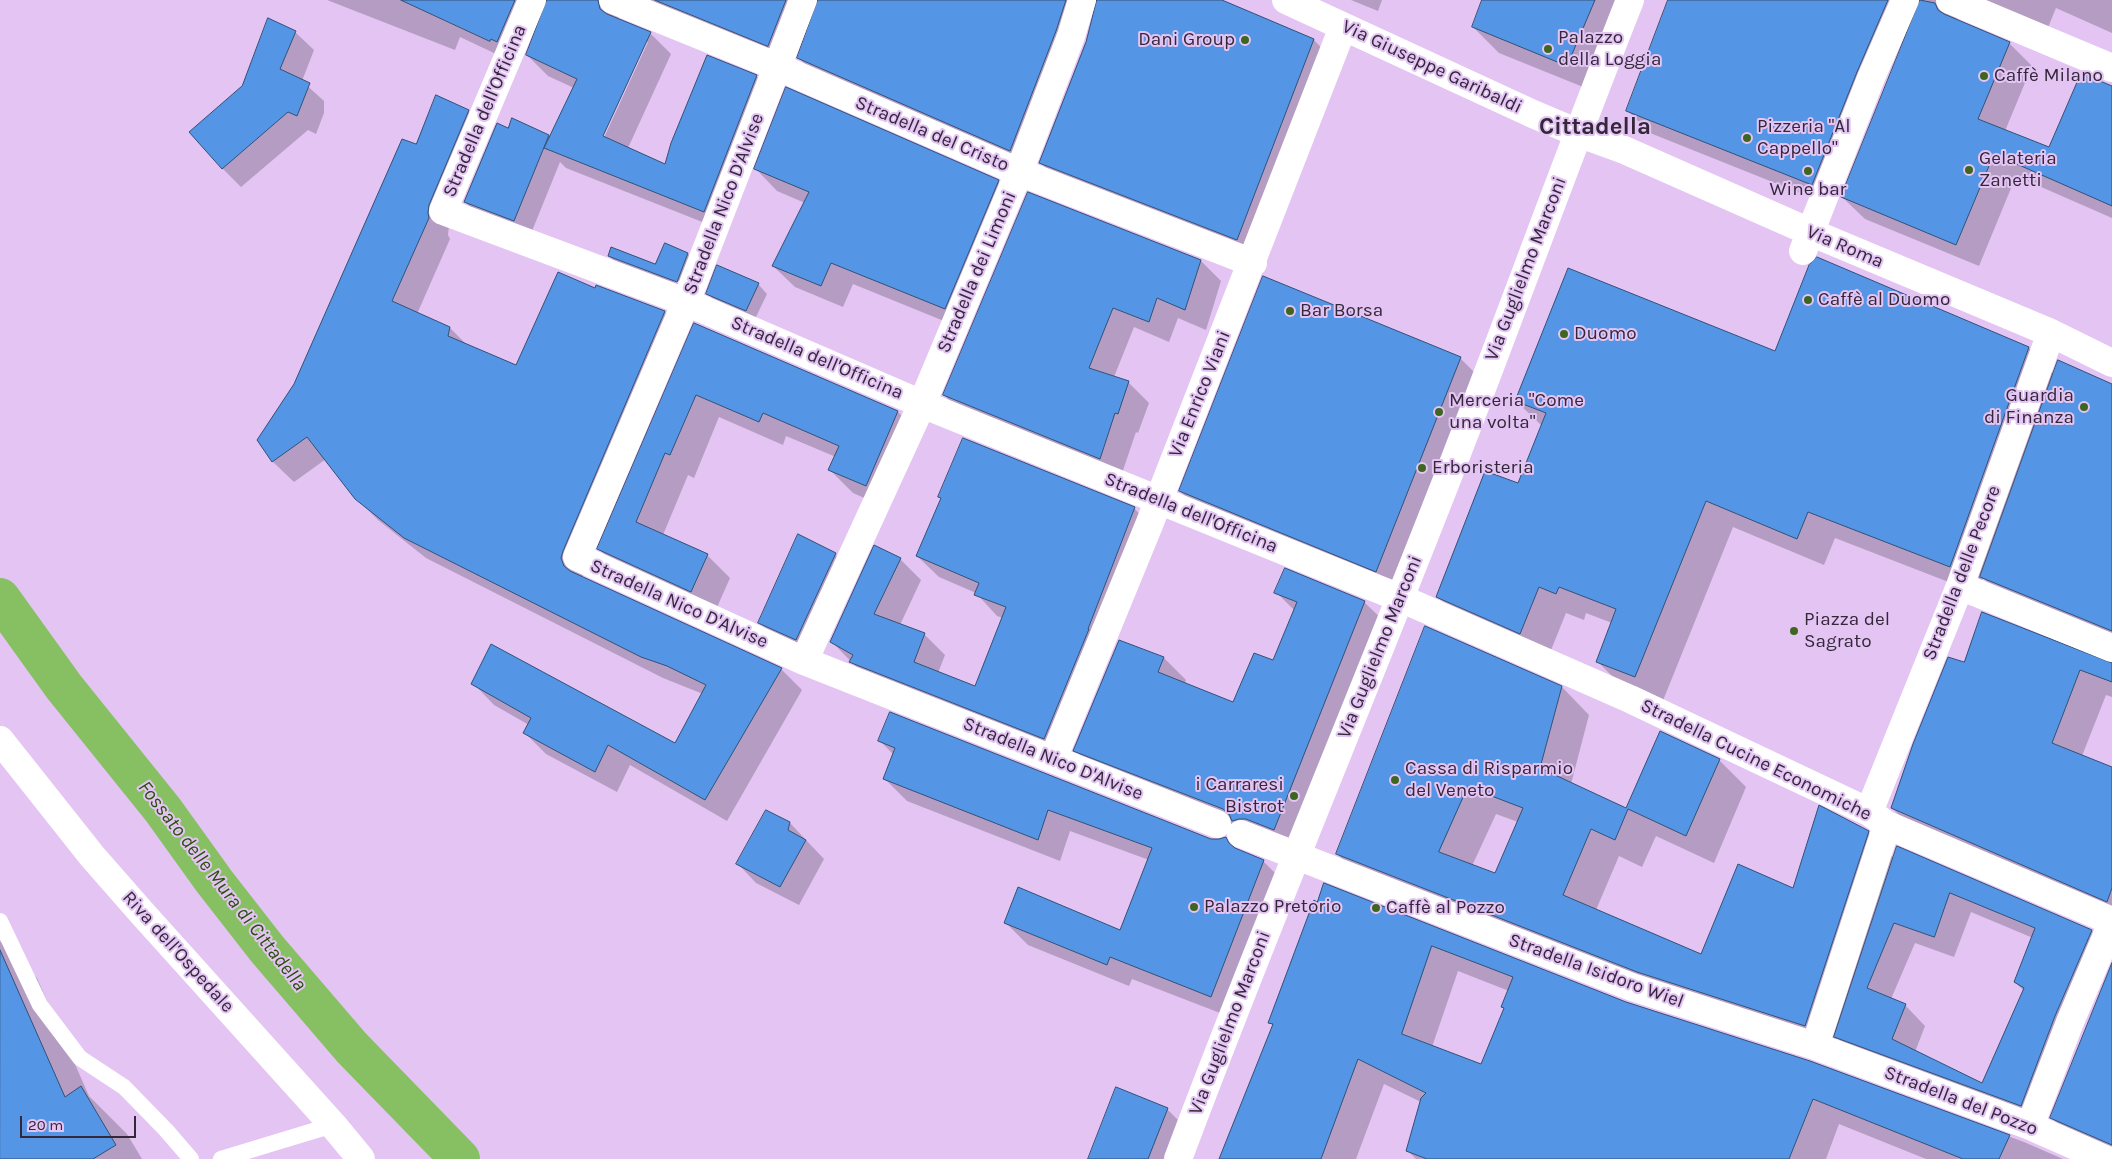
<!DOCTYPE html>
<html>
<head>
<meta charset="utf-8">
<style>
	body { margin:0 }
	#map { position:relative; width:2112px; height:1159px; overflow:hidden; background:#e3c4f3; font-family:Karla,sans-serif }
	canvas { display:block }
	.scale { position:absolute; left:20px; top:1116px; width:116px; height:22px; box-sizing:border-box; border:2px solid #332739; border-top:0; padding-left:6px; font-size:15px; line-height:18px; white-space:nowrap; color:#332739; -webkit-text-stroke:4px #e3c4f3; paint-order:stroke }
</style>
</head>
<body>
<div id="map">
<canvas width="2112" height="1159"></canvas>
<div class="scale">20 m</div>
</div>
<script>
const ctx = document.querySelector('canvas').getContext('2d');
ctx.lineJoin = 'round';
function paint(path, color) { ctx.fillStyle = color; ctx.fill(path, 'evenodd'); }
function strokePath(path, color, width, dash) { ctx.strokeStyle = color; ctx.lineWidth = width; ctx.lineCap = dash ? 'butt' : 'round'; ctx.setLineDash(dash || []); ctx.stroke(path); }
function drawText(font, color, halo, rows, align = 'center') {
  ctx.font = font + ' Karla,sans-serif'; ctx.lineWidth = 4; ctx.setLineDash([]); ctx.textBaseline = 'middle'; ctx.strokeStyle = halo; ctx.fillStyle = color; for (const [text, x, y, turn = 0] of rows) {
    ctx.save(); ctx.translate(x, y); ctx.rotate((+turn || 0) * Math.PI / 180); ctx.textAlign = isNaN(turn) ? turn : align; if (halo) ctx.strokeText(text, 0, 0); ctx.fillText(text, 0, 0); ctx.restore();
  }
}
const shadow = new Path2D(`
	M 327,0 L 1220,0 L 1314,40 L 1334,61 L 1258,260 L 1061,184 L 1041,163 L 1087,42 L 1098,6 L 1092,9 L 1031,171 L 819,79 L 799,58 L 819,6 L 814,9 L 789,66 L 619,16 L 618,20 L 650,33 L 671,54 L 628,148 L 666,166 L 756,76 L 777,97 L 725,231 L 566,168 L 560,162 L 530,236 L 481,218 L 465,202 L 509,130 L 548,136 L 550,138 L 574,88 L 548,76 L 527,55 L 548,6 L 538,14 L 511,61 L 460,37 L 455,50 ZM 645,42 L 648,42 L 602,142 L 599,141 Z
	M 1351,0 L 1382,0 L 1378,11 Z
	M 1484,0 L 1631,0 L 1593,91 L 1499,53 L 1473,27 Z
	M 1670,0 L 2112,0 L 2112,33 L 2056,8 L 2045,35 L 1958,16 L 1957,21 L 2009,43 L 2032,66 L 2005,131 L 2049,149 L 2112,87 L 2112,218 L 2016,176 L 1979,266 L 1865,219 L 1842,197 L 1918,10 L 1913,16 L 1879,95 L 1835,207 L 1650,133 L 1627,110 Z
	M 295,32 L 314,50 L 302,81 L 324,101 L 324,113 L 316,134 L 308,130 L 241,187 L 222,168 L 243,87 Z
	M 468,111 L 489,132 L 449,226 L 448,235 L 450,239 L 417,314 L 450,328 L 467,345 L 516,367 L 596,289 L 665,312 L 686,333 L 582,578 L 781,669 L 802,690 L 727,821 L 630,765 L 617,792 L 546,754 L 525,733 L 529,725 L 494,705 L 473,683 L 675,745 L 703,694 L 663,678 L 426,558 L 378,520 L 356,498 L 326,459 L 294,482 L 272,461 L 296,384 L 417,146 Z
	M 756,169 L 998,181 L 1020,203 L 966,330 L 853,284 L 843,307 L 795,287 L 773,266 L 805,203 L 777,191 Z
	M 688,254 L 706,272 L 695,299 L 627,274 L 609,256 L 656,266 ZM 674,279 L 683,283 L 682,285 L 674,282 Z
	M 1817,259 L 2029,348 L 2054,374 L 2112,385 L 2112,646 L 2007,603 L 1983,578 L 1977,593 L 1835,538 L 1824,565 L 1733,527 L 1662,703 L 1624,688 L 1597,661 L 1612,623 L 1586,613 L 1584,620 L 1566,613 L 1547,660 L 1465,624 L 1438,597 L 1519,485 L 1542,426 L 1516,401 L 1776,353 Z
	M 1201,261 L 1221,281 L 1206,330 L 1178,318 L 1169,342 L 1134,327 L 1114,377 L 1128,382 L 1149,403 L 1138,433 L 1136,432 L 1120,479 L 965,416 L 944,395 Z
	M 758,284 L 767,294 L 755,319 L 717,303 L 707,293 Z
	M 695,324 L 898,412 L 921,435 L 889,509 L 853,493 L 830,470 L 836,457 L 786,436 L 783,445 L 719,417 L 694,478 L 688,475 L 663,535 L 707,555 L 730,578 L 714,614 L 622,572 L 599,549 Z
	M 1460,358 L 1482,380 L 1398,593 L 1202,513 L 1180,491 Z
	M 942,499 L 1134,508 L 1155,530 L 1066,760 L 872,683 L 832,642 L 900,559 L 921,580 L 900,625 L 924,634 L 945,655 L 938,673 L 976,688 L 1003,618 L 997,616 L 976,593 L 939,577 L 917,556 Z
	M 798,536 L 835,554 L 854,573 L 815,658 L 778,641 L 759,622 Z
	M 1276,592 L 1364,602 L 1387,624 L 1297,852 L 1098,773 L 1075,750 L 1119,642 L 1164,658 L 1186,680 L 1185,684 L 1234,704 L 1274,662 L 1295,611 Z
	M 1965,664 L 2112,665 L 2112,697 L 2106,695 L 2082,756 L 2112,768 L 2112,918 L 1918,834 L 1892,808 Z
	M 1562,687 L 1589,715 L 1571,784 L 1627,810 L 1719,760 L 1746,787 L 1714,863 L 1656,836 L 1642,867 L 1619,856 L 1596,910 L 1702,955 L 1794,890 L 1868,832 L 1894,858 L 2092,931 L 2112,951 L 2041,1126 L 1856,1057 L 1837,1038 L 1832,1053 L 1365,881 L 1337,854 ZM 1496,814 L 1518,822 L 1495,875 L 1472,866 ZM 1971,912 L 2033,938 L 2015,982 L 2024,991 L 1982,1085 L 1915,1052 L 1925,1026 L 1905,1005 L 1891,999 L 1915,943 L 1954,957 Z
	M 880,741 L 1211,840 L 1219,841 L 1225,838 L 1238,851 L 1263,861 L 1285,883 L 1233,1018 L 1132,979 L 1129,986 L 1028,945 L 1006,923 L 1121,931 L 1149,860 L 1070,831 L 1060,861 L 907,801 L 885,779 L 894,755 Z
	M 790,823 L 824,859 L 799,905 L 756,883 L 738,864 Z
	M 1315,902 L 1809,1062 L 2024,1142 L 2063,1159 L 1926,1159 L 1839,1124 L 1826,1159 L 1416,1159 L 1408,1151 L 1421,1102 L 1384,1084 L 1356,1159 L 1221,1159 L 1273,1026 L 1270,1022 ZM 1458,971 L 1509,991 L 1502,1006 L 1505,1010 L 1481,1066 L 1432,1047 Z
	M 0,941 L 37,978 L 89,1096 L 127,1134 L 142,1159 L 0,1159 Z
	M 2112,966 L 2112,1159 L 2077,1143 L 2051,1117 Z
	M 1167,1109 L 1186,1128 L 1174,1159 L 1089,1159 Z`);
const canal = new Path2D(`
	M 0,598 L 64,687 L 163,810 L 214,881 L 267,949 L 352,1048 L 460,1159`);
const building = new Path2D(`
	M 401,0 L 515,0 L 497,42 L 491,39 L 490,41 Z
	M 547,0 L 598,0 L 600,9 L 607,14 L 651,32 L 603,136 L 665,164 L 671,143 L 707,55 L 757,75 L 704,212 L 544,148 L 577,79 L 526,55 Z
	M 655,0 L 786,0 L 768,46 Z
	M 818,0 L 1066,0 L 1056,31 L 1010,151 L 797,58 Z
	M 1097,0 L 1222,0 L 1314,39 L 1237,240 L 1039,163 L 1086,42 Z
	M 1482,0 L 1595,0 L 1567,66 L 1472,27 Z
	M 1668,0 L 1888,0 L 1857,72 L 1812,185 L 1626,111 Z
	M 1920,0 L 1935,3 L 1938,10 L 1944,14 L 2010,42 L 1978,119 L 2049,147 L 2081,73 L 2112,86 L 2112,206 L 1994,154 L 1956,245 L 1841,197 Z
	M 268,18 L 296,31 L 280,69 L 310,83 L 297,116 L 288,112 L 222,169 L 189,132 L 242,86 Z
	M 786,87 L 999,180 L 945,309 L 831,263 L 821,286 L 772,266 L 809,192 L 754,169 Z
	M 436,95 L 469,110 L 429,205 L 428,213 L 429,218 L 392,301 L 450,327 L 448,336 L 516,365 L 558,272 L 595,288 L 596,285 L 665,311 L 563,551 L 561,558 L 564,566 L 570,571 L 782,668 L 705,800 L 608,745 L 595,772 L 523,733 L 531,718 L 471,684 L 491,644 L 675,743 L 706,685 L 667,666 L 641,657 L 404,538 L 355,499 L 307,437 L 272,462 L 257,440 L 294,384 L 402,139 L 416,144 Z
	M 512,118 L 549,135 L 514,221 L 464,202 L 497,123 L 508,128 Z
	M 1028,192 L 1201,260 L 1185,310 L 1157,298 L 1149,322 L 1113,308 L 1089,368 L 1129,381 L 1118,414 L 1115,413 L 1100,459 L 943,395 Z
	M 665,243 L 688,253 L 677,282 L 608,256 L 611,247 L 655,264 Z
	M 1817,257 L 2029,347 L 1950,567 L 1808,512 L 1797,539 L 1706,501 L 1635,677 L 1596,662 L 1616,609 L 1559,587 L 1556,594 L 1539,587 L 1520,634 L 1436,597 L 1485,471 L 1518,483 L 1546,413 L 1515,401 L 1568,268 L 1775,351 L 1809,265 Z
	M 717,265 L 759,283 L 746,311 L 706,294 Z
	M 1263,276 L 1461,357 L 1376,572 L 1179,491 Z
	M 694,323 L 898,411 L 866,486 L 828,470 L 839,446 L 763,413 L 759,422 L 696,395 L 670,455 L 665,453 L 636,522 L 708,554 L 691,592 L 597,549 Z
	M 2058,360 L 2112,384 L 2112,631 L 1980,577 Z
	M 963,438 L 1135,507 L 1088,629 L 1089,629 L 1044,739 L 849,662 L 853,655 L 830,642 L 874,545 L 901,558 L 874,614 L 925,633 L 914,662 L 975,686 L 1006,607 L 974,595 L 979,583 L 916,556 L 941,498 L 938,497 Z
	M 798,534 L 836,553 L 796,640 L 758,623 Z
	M 1285,568 L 1365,601 L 1274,830 L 1246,819 L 1239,819 L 1232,821 L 1229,814 L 1223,809 L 1073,751 L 1119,640 L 1164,657 L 1158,672 L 1233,702 L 1254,653 L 1273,660 L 1297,602 L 1274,593 Z
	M 1982,612 L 2112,663 L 2112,682 L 2080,670 L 2052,743 L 2112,767 L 2112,888 L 2107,902 L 1891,808 L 1913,744 L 1948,657 L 1964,662 Z
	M 1425,626 L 1562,686 L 1540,768 L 1626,808 L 1660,731 L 1720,759 L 1686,836 L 1628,809 L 1615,840 L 1591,829 L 1563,895 L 1701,954 L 1738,864 L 1793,888 L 1819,805 L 1869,831 L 1805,1026 L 1637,972 L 1336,854 ZM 1468,787 L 1523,808 L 1495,873 L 1439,852 Z
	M 890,712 L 1211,839 L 1219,839 L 1226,837 L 1229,843 L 1235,848 L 1264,860 L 1211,997 L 1110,957 L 1107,965 L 1004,923 L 1018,887 L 1120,930 L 1152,848 L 1048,810 L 1038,840 L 883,779 L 895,748 L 878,741 Z
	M 766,810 L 790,822 L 788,830 L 806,840 L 780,887 L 736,864 Z
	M 1897,846 L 2092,930 L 2055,1016 L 2021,1106 L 1834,1037 ZM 1950,893 L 2035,928 L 2014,982 L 2024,988 L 1982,1083 L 1892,1039 L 1906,1004 L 1867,988 L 1894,923 L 1934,937 Z
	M 1324,883 L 1626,1002 L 1810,1061 L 2010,1135 L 1999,1159 L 1963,1159 L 1813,1099 L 1789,1159 L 1427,1159 L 1406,1151 L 1421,1098 L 1426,1093 L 1358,1059 L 1321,1159 L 1219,1159 L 1273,1024 L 1268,1023 L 1314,900 L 1317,902 ZM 1432,946 L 1513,977 L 1501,1007 L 1504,1008 L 1481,1064 L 1402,1034 Z
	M 0,950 L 65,1097 L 81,1086 L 116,1145 L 93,1159 L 0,1159 Z
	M 2112,963 L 2112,1145 L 2050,1118 Z
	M 1116,1087 L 1168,1108 L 1148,1159 L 1088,1159 Z`);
const lane = new Path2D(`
	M 0,921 L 40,1005 L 80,1058 L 124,1087 L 166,1130 L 191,1159
	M 221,1159 L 333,1125`);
const street = new Path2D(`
	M 532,0 L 443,211 L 686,302 L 922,404 L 1400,598 L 1630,699 L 1869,812 L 1887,825 L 2112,921
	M 613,0 L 778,67 L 1019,172 L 1253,263
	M 803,0 L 686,302 L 577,557 L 804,661 L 1217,824
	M 1286,0 L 1533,114 L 1578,133 L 1622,149 L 1810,232 L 2051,333 L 2112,363
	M 1950,0 L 2112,68
	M 1803,251 L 1871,78 L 1905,0
	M 1960,586 L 2112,648
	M 804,661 L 922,404 L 1019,172 L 1071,36 L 1082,0
	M 1053,759 L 1149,525 L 1343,27
	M 1869,812 L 1960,586 L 2051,333
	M 1241,834 L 1632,987 L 1815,1046 L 2030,1126 L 2105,1159
	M 1815,1046 L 1887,825
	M 2030,1126 L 2070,1022 L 2112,923
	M 1178,1159 C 1266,923 1365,691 1456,456 C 1515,304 1570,151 1630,0`);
const secondary = new Path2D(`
	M 0,740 L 92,856 L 142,913 L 333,1125 L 361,1159`);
const markers = [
	[1245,40,5,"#3e6621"],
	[1548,49,5,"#3e6621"],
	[1984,76,5,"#3e6621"],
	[1747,138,5,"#3e6621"],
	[1969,170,5,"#3e6621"],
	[1808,171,5,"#3e6621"],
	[1808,300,5,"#3e6621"],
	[1290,311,5,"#3e6621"],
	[1564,334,5,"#3e6621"],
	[2084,407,5,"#3e6621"],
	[1439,412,5,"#3e6621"],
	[1422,468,5,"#3e6621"],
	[1794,631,5,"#3e6621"],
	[1395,780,5,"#3e6621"],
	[1294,796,5,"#3e6621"],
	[1194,907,5,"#3e6621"],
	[1376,908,5,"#3e6621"]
];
const poiNames = [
	["Palazzo",1558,38],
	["della Loggia",1558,60],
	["Dani Group",1235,40,"right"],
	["Caffè Milano",1994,76],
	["Pizzeria \"Al",1757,127],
	["Cappello\"",1757,149],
	["Gelateria",1979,159],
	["Zanetti",1979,181],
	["Wine bar",1808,190,"center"],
	["Caffè al Duomo",1818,300],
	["Bar Borsa",1300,311],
	["Duomo",1574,334],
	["Guardia",2074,396,"right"],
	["di Finanza",2074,418,"right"],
	["Merceria \"Come",1449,401],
	["una volta\"",1449,423],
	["Erboristeria",1432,468],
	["Piazza del",1804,620],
	["Sagrato",1804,642],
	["Cassa di Risparmio",1405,769],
	["del Veneto",1405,791],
	["i Carraresi",1284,785,"right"],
	["Bistrot",1284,807,"right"],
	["Palazzo Pretorio",1204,907],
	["Caffè al Pozzo",1386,908]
];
const streetNames = [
	["Via Giuseppe Garibaldi",1432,67,25],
	["Stradella dell'Officina",485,111,-67],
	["Stradella del Cristo",932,134,23],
	["Stradella Nico D'Alvise",724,204,-69],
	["Via Roma",1845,247,23],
	["Via Guglielmo Marconi",1526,269,-69],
	["Stradella dei Limoni",977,272,-67],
	["Stradella dell'Officina",817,358,23],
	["Via Enrico Viani",1200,394,-68],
	["Stradella dell'Officina",1191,513,22],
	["Stradella delle Pecore",1962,573,-69],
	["Stradella Nico D'Alvise",679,604,24],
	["Via Guglielmo Marconi",1380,647,-68],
	["Stradella Nico D'Alvise",1053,759,22],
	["Stradella Cucine Economiche",1756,760,26],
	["Riva dell'Ospedale",178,952,48],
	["Stradella Isidoro Wiel",1596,971,20],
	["Via Guglielmo Marconi",1230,1023,-69],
	["Stradella del Pozzo",1961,1101,21]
];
const waterNames = [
	["Fossato delle Mura di Cittadella",222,886,52]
];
const districtNames = [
	["Cittadella",1595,127]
];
paint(shadow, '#0003');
strokePath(canal, '#87c063', 40);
paint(building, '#5495e5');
strokePath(building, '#325076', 1);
strokePath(lane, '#fff', 16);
strokePath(street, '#fff', 28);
strokePath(secondary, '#fff', 28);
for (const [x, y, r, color] of markers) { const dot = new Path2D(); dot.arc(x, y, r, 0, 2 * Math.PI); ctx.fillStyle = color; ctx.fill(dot); strokePath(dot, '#e3c4f3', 2); }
drawText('19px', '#332739', '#e3c4f3', poiNames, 'left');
drawText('19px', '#332739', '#e3c4f3', streetNames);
drawText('italic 20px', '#2a4e0c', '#e3c4f3', waterNames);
drawText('bold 24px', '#332739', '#e3c4f3', districtNames);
</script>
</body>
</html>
